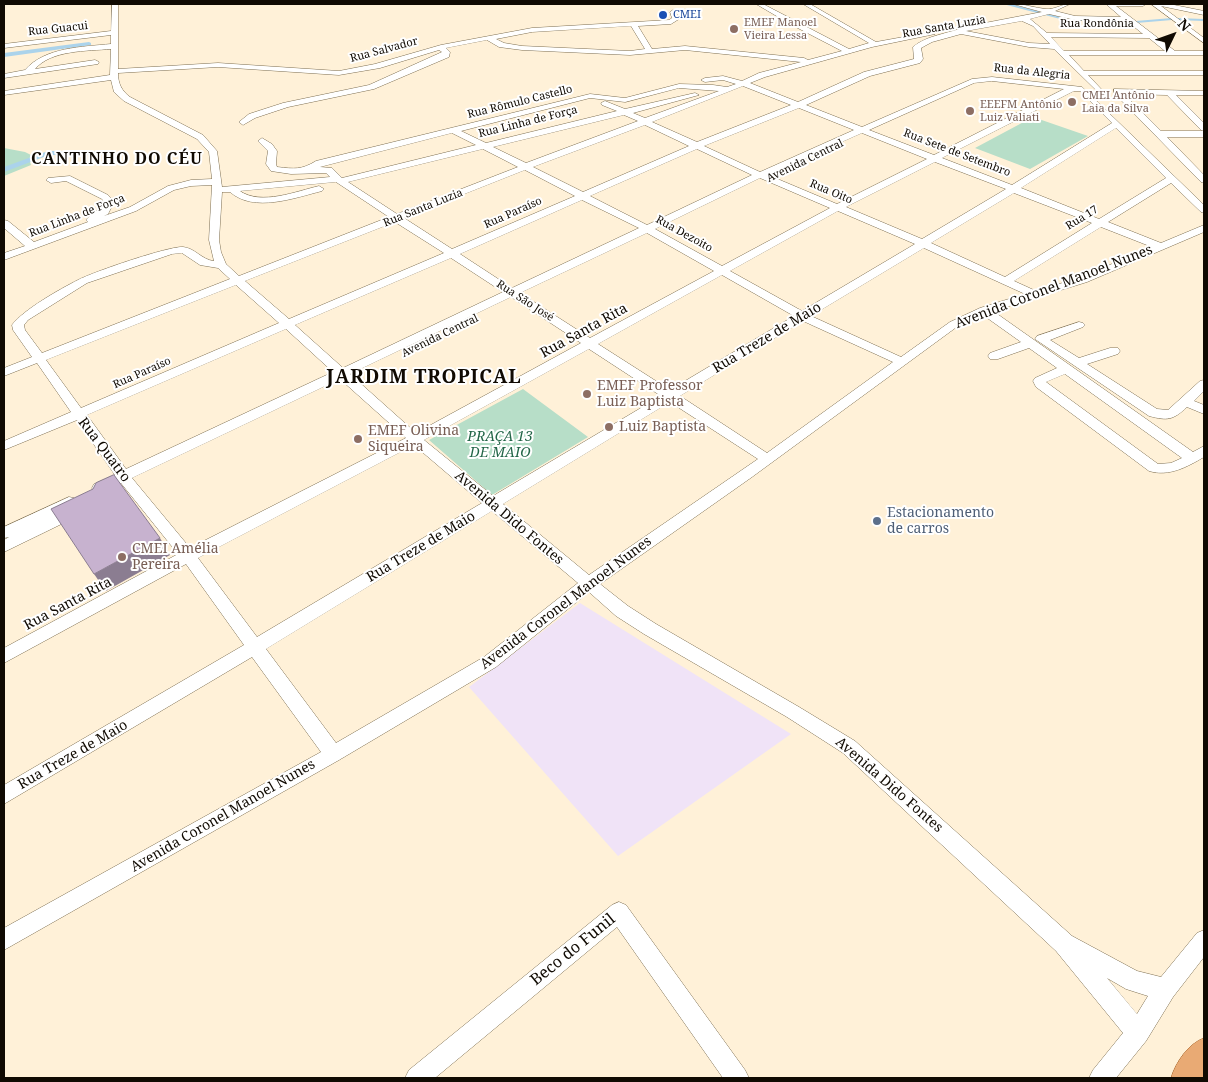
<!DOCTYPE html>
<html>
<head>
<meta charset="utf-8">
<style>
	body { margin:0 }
	#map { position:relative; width:1208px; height:1082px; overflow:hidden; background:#fff1d8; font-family:"Noto Serif",serif }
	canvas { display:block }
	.frame { position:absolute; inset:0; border:5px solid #100a02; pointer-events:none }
	.north { position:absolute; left:1148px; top:10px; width:50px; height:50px; -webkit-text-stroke:4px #fff; paint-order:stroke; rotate:48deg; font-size:14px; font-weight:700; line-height:20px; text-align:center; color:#100a02 }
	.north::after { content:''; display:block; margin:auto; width:18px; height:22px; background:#100a02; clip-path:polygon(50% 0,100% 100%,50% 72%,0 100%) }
</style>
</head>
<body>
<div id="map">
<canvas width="1208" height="1082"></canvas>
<div class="frame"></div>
<div class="north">N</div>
</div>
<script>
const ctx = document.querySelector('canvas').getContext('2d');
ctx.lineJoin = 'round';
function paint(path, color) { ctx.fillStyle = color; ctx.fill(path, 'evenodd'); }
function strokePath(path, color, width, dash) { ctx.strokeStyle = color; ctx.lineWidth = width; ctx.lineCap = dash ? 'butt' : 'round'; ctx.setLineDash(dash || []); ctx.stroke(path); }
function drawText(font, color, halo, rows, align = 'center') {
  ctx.font = font + ' "Noto Serif",serif'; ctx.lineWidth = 4; ctx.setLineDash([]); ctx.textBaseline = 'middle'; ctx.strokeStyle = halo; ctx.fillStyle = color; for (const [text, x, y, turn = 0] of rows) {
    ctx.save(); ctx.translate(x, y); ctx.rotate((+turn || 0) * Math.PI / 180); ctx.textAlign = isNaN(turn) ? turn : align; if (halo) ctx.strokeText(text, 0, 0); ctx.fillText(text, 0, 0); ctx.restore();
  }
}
const commercial = new Path2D(`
	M 580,603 L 791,734 L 618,856 L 469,687 Z`);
const green = new Path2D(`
	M 1033,117 L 1088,136 L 1030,169 L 975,148 Z
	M 4,148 L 25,152 L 33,156 L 30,162 L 31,165 L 4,176 Z
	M 523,389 L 588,437 L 492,495 L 429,440 Z`);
const stream = new Path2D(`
	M 1007,4 L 1068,20 L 1105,20
	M 1176,19 L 1204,20
	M 1136,22 L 1172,19`);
const canal = new Path2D(`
	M 89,42 L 91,43 L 91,45 L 4,57 L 4,53 Z
	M 48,151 L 96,151 L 100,153 L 96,155 L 49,155 L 4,172 L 4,167 Z`);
const minor = new Path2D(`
	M 112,4 L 118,4 L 118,69 L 218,63 L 339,71 L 375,64 L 441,45 L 532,28 L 669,20 L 672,18 L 670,12 L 673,10 L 675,11 L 679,19 L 671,24 L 638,26 L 652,49 L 685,46 L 804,58 L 808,60 L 842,51 L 792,25 L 756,4 L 763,4 L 849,49 L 869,43 L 803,4 L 810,4 L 876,42 L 931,32 L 935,34 L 872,47 L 765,77 L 750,83 L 798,102 L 864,72 L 914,59 L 913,47 C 927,35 948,34 964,27 L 1042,12 L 1013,4 C 1025,4 1035,8 1046,9 C 1054,10 1062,4 1070,4 L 1055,11 L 1075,16 L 1121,17 L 1106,4 L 1146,4 L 1143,6 L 1116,6 L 1175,51 L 1204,51 L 1204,55 L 1069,55 L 1084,71 L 1204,71 L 1204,75 L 1088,75 L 1103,91 L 1099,93 L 1054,49 L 1029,47 L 961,34 L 932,42 L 921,48 L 923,59 L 920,63 L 870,76 L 806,105 L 862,127 L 972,79 L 992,77 L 1082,87 L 1204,205 L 1204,213 L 1201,212 L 1171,183 L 1108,222 L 1161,243 L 1204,225 L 1204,232 L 1087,282 L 993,311 L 1193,452 L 1204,446 L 1204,457 C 1187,467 1169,477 1149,471 L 1036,387 L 1033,381 L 1035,378 L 1057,368 L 1029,348 L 998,359 L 990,359 L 988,356 L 990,353 L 1021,342 L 983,315 L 958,326 L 752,477 L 600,584 L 628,606 L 656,624 L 799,707 L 855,741 L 1072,936 L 1137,971 L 1161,977 L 1197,933 L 1204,930 L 1204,957 L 1173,997 L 1146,1041 L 1116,1078 L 1089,1078 L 1093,1070 L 1123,1033 L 1056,951 L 843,753 L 787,717 L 644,634 L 616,616 L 589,592 L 496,667 L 339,760 L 4,950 L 4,928 L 321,752 L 252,657 L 4,804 L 4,785 L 244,645 L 186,564 L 4,663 L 4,648 L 178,554 L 121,483 L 104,492 L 94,492 L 92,488 L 94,484 L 115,475 L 77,420 L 4,450 L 4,441 L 71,412 L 37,363 L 4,376 L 4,368 L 32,357 L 13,330 L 12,325 C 23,310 60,289 78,280 C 93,272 169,246 183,247 C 195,248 202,260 214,261 L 209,240 L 212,185 L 191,186 L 174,190 L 136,211 L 4,260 L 4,253 L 25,246 L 4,228 L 4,220 L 8,221 L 34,242 L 88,222 L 86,220 C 92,213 99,211 104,202 L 102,199 L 66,181 L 51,183 L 46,180 L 48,178 L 70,176 L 108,195 L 114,202 L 108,214 L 104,216 L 130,207 L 168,186 L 191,180 L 212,179 L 209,152 L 197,139 L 124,101 L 114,92 L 111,80 L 4,95 L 4,91 L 110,75 L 111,49 C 87,51 51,50 35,69 L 95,60 L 99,62 L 98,64 L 4,78 L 4,74 L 25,70 C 45,47 82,47 111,44 L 111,35 L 4,48 L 4,44 L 111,31 ZM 1049,14 L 1075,20 L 1127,21 L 1143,34 L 1047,33 L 1030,19 ZM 1022,21 L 1033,26 L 1050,44 L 1029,43 L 966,31 ZM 631,26 L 645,49 L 630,51 L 522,46 L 504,43 L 496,39 L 532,32 ZM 1051,37 L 1149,38 L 1165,51 L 1064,51 ZM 487,40 L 499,47 L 522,50 L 630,55 L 685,50 L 801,62 L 759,73 L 742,81 L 723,76 L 705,78 L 701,80 L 705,82 L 723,80 L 736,84 L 727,87 L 713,85 L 679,84 L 625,98 L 590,94 L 316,161 C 301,170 295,169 277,167 L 276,164 L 277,151 L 272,144 L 262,138 L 258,141 L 268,151 L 266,164 L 271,171 L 291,174 L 326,173 L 330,177 L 222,187 L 217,151 L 203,135 L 130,97 C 122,91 118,84 118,73 L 218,67 L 339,75 L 380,68 L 439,50 L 442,52 L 369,85 L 283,103 L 249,114 L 239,122 L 243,125 L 255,118 L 288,107 L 374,89 L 449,57 L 450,52 L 446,48 ZM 992,81 L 1064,89 L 934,155 L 869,130 L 974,83 ZM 743,86 L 791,105 L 697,142 L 652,122 ZM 679,88 L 719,91 L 645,118 L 633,113 L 699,95 L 695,93 L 625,109 L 605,101 L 601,103 L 602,105 L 617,111 L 486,143 L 461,131 L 590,98 L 625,102 ZM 1074,91 L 1080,91 L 1112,123 L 1012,185 L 942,158 ZM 799,108 L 854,130 L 760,172 L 704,146 ZM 624,115 L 638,121 L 526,163 L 493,147 ZM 645,125 L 689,146 L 583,192 L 533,167 ZM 1116,128 L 1166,178 L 1099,219 L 1021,188 ZM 452,133 L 476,145 L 342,178 L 332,168 L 320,167 ZM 862,133 L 927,159 L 837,204 L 768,175 ZM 483,149 L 518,167 L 397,214 L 348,182 ZM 697,149 L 752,175 L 647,225 L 590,196 ZM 935,162 L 1006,189 L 922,239 L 846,207 ZM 525,170 L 575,196 L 452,249 L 404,218 ZM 760,178 L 830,208 L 722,266 L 655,229 ZM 336,182 L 389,217 L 239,276 L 226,264 L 221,252 L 219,240 L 222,192 L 230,192 C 254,213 294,198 322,191 L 324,189 L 319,186 C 297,191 261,206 240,191 ZM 1014,193 L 1092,223 L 1005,277 L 931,243 ZM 582,200 L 639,228 L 512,288 L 460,254 ZM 838,211 L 915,244 L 802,311 L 730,271 ZM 395,222 L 444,253 L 289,319 L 245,281 ZM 1101,227 L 1152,247 L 1079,278 L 1036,291 L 1014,281 ZM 647,233 L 714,271 L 590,338 L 520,293 ZM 924,248 L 1025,294 L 980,308 L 950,322 L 901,357 L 811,316 ZM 182,253 L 200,265 L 218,268 L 230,279 L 42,353 L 25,330 L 24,325 L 28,320 L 87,283 L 172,254 ZM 451,258 L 503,292 L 343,368 L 295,325 ZM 722,275 L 794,316 L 670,390 L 598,344 ZM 236,285 L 279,323 L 81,408 L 46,360 ZM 511,297 L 581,343 L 416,433 L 350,374 ZM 803,321 L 893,362 L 767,453 L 680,396 ZM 286,329 L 333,372 L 126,469 L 87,415 ZM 589,349 L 661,396 L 493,496 L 424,440 ZM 1065,374 L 1182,458 L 1171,463 L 1158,464 L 1046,382 ZM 340,379 L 406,438 L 190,548 L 132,478 ZM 670,402 L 758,459 L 589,575 L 503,504 ZM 414,445 L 482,503 L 257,637 L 198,558 ZM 492,511 L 578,583 L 484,657 L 336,743 L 266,649 ZM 1107,978 L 1126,989 L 1148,996 L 1137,1014 Z
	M 1151,4 L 1169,4 L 1204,11 L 1204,15 L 1161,6 L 1204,38 L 1204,43 Z
	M 1114,89 L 1204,91 L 1204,95 L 1176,95 L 1204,123 L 1204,131 L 1201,130 L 1167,95 L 1124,94 L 1161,131 L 1204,131 L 1204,137 L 1167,137 L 1204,175 L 1204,183 L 1201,182 L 1114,93 Z
	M 1079,322 L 1083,323 L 1085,325 L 1083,327 L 1050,340 L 1079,358 L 1110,348 L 1118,348 L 1120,351 L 1118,354 L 1087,364 L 1157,409 L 1168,410 L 1200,381 L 1204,380 L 1204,391 L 1194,401 L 1204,405 L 1204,414 L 1187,407 C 1173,420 1168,421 1149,416 L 1035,339 L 1037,336 Z
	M 69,497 L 74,498 L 76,502 L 72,507 L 80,507 L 82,511 L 80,515 L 4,552 L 4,540 L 9,537 L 4,538 L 4,527 Z
	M 619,902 L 626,905 L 745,1070 L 749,1078 L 723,1078 L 617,927 L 435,1078 L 405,1078 L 409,1070 L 612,905 Z`);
const major = new Path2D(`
	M 1204,1038 L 1204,1078 L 1171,1078 C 1176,1062 1188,1044 1204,1038 Z`);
const shadedWall = new Path2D(`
	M 160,538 L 170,555 L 106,591 L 94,574 Z`);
const building = new Path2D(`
	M 114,475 L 160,538 L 94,574 L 51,509 L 93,489 L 96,483 Z`);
const markers = [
	[663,15,5,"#1a4fb4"],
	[734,29,5,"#8d6e63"],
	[1072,102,5,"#8d6e63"],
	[970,111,5,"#8d6e63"],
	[587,394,5,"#8d6e63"],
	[609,427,5,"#8d6e63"],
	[358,439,5,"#8d6e63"],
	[877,521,5,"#5c6f8a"],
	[122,557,5,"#8d6e63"]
];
const farTransitnames = [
	["CMEI",673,15]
];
const farEducationnames = [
	["EMEF Manoel",744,23],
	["Vieira Lessa",744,36],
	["CMEI Antônio",1082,96],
	["Laia da Silva",1082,109],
	["EEEFM Antônio",980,105],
	["Luiz Valiati",980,118]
];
const farStreetnames = [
	["Rua Rondônia",1097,24],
	["Rua Santa Luzia",944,27,-10],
	["Rua Guacui",58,29,-6],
	["Rua Salvador",384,50,-15],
	["Rua da Alegria",1032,72,6],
	["Rua Rômulo Castello",520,102,-14],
	["Rua Linha de Força",528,122,-14],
	["Rua Sete de Setembro",957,153,21],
	["Avenida Central",805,161,-26],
	["Rua Oito",831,192,23],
	["Rua Santa Luzia",423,208,-22],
	["Rua Paraíso",513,213,-24],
	["Rua Linha de Força",77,216,-21],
	["Rua 17",1082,218,-32],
	["Rua Dezoito",684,234,29],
	["Rua São José",525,301,33],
	["Avenida Central",440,336,-26],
	["Rua Paraíso",142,373,-24]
];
const streetNames = [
	["Avenida Coronel Manoel Nunes",1054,287,-21],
	["Rua Santa Rita",584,331,-29],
	["Rua Treze de Maio",767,338,-31],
	["Rua Quatro",104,450,53],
	["Avenida Dido Fontes",509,518,40],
	["Rua Treze de Maio",421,547,-31],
	["Avenida Coronel Manoel Nunes",566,603,-37],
	["Rua Santa Rita",68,604,-28],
	["Rua Treze de Maio",73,755,-30],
	["Avenida Dido Fontes",889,785,41],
	["Avenida Coronel Manoel Nunes",223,816,-30]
];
const educationNames = [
	["EMEF Professor",597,386],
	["Luiz Baptista",597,402],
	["Luiz Baptista",619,427],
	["EMEF Olivina",368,431],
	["Siqueira",368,447],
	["CMEI Amélia",132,549],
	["Pereira",132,565]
];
const parkNames = [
	["PRAÇA 13",500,437],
	["DE MAIO",500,453]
];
const serviceNames = [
	["Estacionamento",887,513],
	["de carros",887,529]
];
const farDistrictnames = [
	["CANTINHO DO CÉU",117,159]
];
const nearStreetnames = [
	["Beco do Funil",573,950,-39]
];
const districtNames = [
	["JARDIM TROPICAL",424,378]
];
paint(commercial, '#f0e3f7');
paint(green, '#b7dec8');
strokePath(stream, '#abd3eb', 2);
paint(canal, '#abd3eb');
strokePath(minor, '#7e6f52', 1);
strokePath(major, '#944d10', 1);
paint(minor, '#fff');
paint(major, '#e9aa74');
paint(shadedWall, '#8b7d91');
paint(building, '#c7b2cf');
strokePath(building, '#8b7d91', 1);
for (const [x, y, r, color] of markers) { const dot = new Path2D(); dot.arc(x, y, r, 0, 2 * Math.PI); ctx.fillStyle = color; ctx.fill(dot); strokePath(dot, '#fff', 2); }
drawText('11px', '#164399', '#fff', farTransitnames, 'left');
drawText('11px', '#785e54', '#fff', farEducationnames, 'left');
drawText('11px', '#100a02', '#fff', farStreetnames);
drawText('14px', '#100a02', '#fff', streetNames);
drawText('14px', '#785e54', '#fff', educationNames, 'left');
drawText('italic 14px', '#236648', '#fff', parkNames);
drawText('14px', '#4e5e75', '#fff', serviceNames, 'left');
ctx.letterSpacing = '1px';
drawText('bold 16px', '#100a02', '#fff', farDistrictnames);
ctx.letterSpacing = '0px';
drawText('16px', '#100a02', '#fff', nearStreetnames);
ctx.letterSpacing = '1px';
drawText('bold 19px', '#100a02', '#fff', districtNames);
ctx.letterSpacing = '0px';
</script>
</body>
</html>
